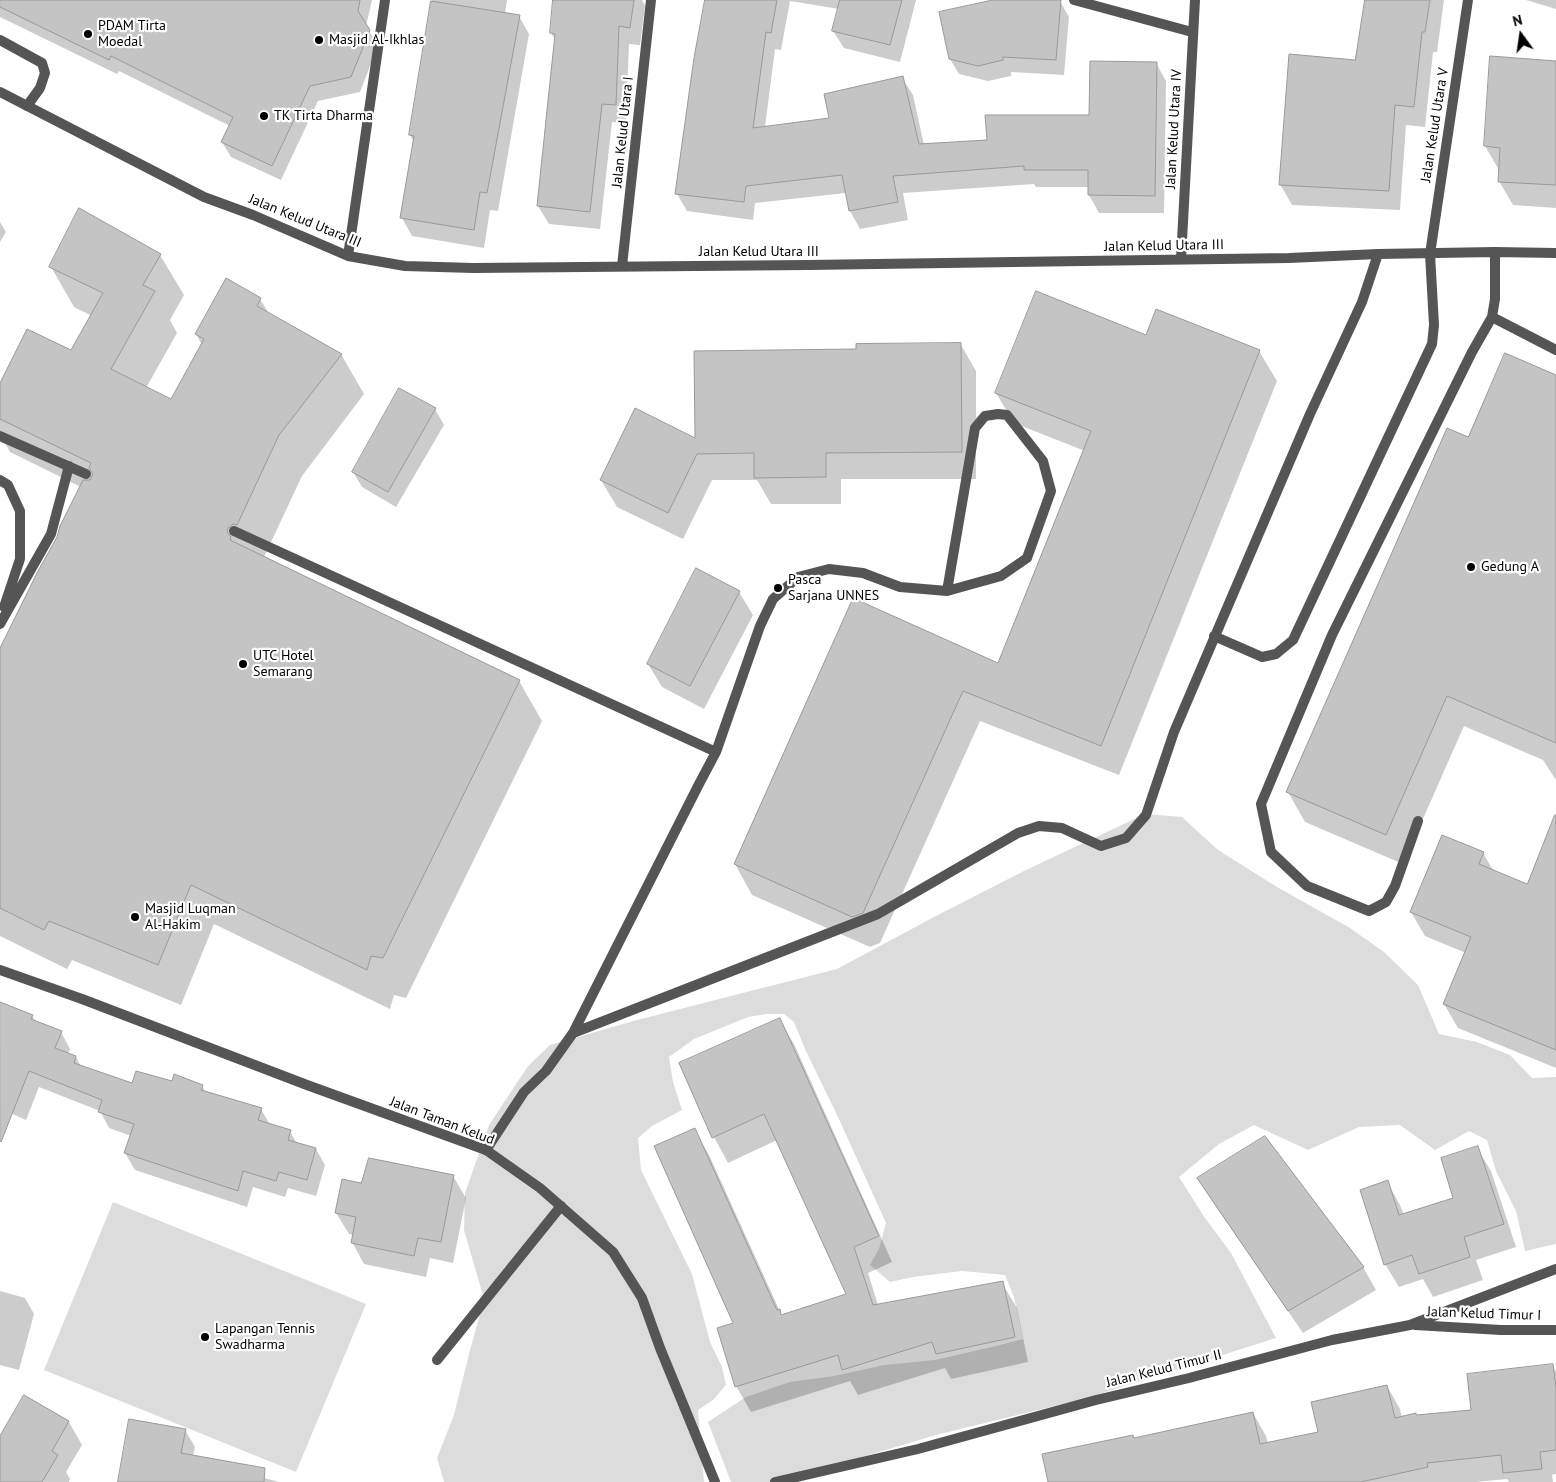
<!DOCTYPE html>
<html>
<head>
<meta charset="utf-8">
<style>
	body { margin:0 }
	#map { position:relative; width:1556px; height:1482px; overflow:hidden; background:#fff; font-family:"PT Sans",sans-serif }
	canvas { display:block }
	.north { position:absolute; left:1496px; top:10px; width:50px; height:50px; -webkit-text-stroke:4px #fff; paint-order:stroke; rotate:346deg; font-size:14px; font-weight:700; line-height:20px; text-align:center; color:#000 }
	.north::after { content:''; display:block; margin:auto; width:18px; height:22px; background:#000; clip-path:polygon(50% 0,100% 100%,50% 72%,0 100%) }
</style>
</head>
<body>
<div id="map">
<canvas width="1556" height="1482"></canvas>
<div class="north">N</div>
</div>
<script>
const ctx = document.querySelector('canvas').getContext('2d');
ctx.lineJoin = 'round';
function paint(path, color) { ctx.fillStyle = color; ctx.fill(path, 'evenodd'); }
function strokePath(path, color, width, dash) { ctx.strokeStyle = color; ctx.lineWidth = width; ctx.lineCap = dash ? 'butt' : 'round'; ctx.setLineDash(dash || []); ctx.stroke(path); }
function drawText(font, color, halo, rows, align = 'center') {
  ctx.font = font + ' "PT Sans",sans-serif'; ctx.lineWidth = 4.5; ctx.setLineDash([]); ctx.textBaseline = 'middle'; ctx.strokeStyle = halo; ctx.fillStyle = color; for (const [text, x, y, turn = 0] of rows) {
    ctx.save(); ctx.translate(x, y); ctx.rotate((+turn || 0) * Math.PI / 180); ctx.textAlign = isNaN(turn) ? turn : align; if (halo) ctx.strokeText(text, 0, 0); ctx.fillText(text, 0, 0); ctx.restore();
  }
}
const green = new Path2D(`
	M 1145,814 L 1182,817 L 1218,850 L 1277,887 L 1350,928 L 1384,952 L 1418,985 L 1439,1034 L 1477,1042 L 1510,1055 L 1532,1078 L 1556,1077 L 1556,1244 L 1525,1251 L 1516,1211 L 1496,1171 L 1487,1140 L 1469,1131 L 1435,1150 L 1400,1125 L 1359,1127 L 1308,1150 L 1254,1125 L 1219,1144 L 1179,1177 L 1205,1218 L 1231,1253 L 1276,1338 L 1087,1398 L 936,1435 L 778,1482 L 731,1482 L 708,1422 L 746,1397 L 790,1382 L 834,1376 L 884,1365 L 935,1360 L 996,1346 L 1023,1339 L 1014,1297 L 1005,1275 L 962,1271 L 913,1277 L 890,1282 L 870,1265 L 879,1249 L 886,1223 L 838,1117 L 805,1049 L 794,1022 L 784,1014 L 767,1014 L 748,1017 L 694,1039 L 669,1057 L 673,1082 L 682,1110 L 652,1126 L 638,1138 L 641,1170 L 692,1274 L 710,1342 L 722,1367 L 726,1385 L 713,1400 L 698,1410 L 704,1482 L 444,1482 L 437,1458 L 454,1415 L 469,1354 L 484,1299 L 464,1230 L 465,1193 L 489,1125 L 528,1066 L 550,1045 L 637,1020 L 837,969 L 934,917 L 1024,871 Z
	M 113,1202 L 366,1304 L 296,1472 L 44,1370 Z`);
const shadow = new Path2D(`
	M 0,0 L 372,0 L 366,26 L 378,46 L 360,92 L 318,101 L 281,180 L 231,157 L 222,142 L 230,126 L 119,71 L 117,74 L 0,17 Z
	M 432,0 L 507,0 L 505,14 L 519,16 L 529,34 L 498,211 L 490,210 L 484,248 L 412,236 L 402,218 L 414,142 L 410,135 Z
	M 556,0 L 642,0 L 645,6 L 640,45 L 629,44 L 626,123 L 612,122 L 600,229 L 549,224 L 538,206 L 556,41 L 551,33 Z
	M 707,0 L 916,0 L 900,62 L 844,48 L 833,31 L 839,9 L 790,1 L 781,50 L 775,49 L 765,127 L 831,119 L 902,78 L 913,95 L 924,145 L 988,141 L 1090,117 L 1156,63 L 1166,81 L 1164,213 L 1099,213 L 1089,195 L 1089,187 L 1036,187 L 1034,184 L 903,193 L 908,220 L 860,229 L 850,211 L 846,193 L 755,203 L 753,220 L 687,211 L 677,194 Z
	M 999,0 L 1060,1 L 1069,17 L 1064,75 L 1011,72 L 1011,76 L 988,81 L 959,74 L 950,59 Z
	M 1366,0 L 1444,0 L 1437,52 L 1433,52 L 1425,127 L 1406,125 L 1400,210 L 1292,205 L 1280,184 L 1356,61 Z
	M 1526,0 L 1556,0 L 1556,9 Z
	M 1491,58 L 1556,62 L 1556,208 L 1513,205 L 1499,181 L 1499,170 L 1485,146 Z
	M 80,210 L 160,255 L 184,295 L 170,320 L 177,333 L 146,388 L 172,400 L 202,345 L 196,334 L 260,299 L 270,315 L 341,354 L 364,394 L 302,476 L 264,557 L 519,681 L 542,721 L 406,998 L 394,995 L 390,1009 L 214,924 L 181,1005 L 72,960 L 67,969 L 0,936 L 0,651 L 58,538 L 81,487 L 10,452 L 0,434 L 0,386 L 72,352 L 92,316 L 74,307 L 51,267 Z
	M 0,222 L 6,232 L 0,242 Z
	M 1147,336 L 1259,351 L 1277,381 L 1119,775 L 980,721 L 880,943 L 870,947 L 752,895 L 735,864 L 854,600 L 999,664 L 1085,451 L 1014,423 L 996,393 Z
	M 961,345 L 976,371 L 976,479 L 841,479 L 841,504 L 771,504 L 757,480 L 712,480 L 683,539 L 617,507 L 601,480 L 697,440 L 858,350 Z
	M 1556,376 L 1556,780 L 1543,760 L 1464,726 L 1403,864 L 1305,822 L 1288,792 L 1468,438 Z
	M 435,409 L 444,425 L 396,507 L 362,487 L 353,472 Z
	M 739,592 L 753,615 L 704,709 L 662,687 L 648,664 Z
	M 1556,835 L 1556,1068 L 1458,1028 L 1444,1004 L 1466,953 L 1425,936 L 1411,912 L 1483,853 L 1494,872 L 1527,886 Z
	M 0,1012 L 32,1016 L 36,1022 L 61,1032 L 70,1049 L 68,1054 L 76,1057 L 81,1067 L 133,1084 L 173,1083 L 202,1086 L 206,1093 L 261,1109 L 270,1125 L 290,1131 L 297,1144 L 316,1149 L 325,1165 L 316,1196 L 288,1188 L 285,1197 L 253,1187 L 247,1207 L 135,1170 L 125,1153 L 131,1136 L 109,1128 L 100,1111 L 39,1087 L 26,1120 L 8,1112 L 0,1133 Z
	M 779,1019 L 794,1044 L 892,1262 L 868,1273 L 878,1305 L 1002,1283 L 1017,1308 L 1028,1362 L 951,1379 L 945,1368 L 858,1395 L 850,1381 L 751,1412 L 736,1386 L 735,1324 L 694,1130 L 709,1155 L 782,1316 L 848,1295 L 777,1140 L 728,1163 L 714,1137 L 680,1064 Z
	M 1477,1148 L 1491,1171 L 1516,1247 L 1476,1260 L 1483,1280 L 1433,1297 L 1423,1279 L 1399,1287 L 1385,1264 L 1387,1182 L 1400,1205 L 1404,1215 L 1455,1199 Z
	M 453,1176 L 466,1198 L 453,1263 L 430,1258 L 426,1277 L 364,1264 L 352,1242 L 353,1235 L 349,1234 L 336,1213 L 362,1184 Z
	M 1198,1178 L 1363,1267 L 1376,1290 L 1303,1333 L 1212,1201 Z
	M 0,1291 L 25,1298 L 34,1314 L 19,1370 L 0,1365 Z
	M 1553,1366 L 1556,1372 L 1556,1474 L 1552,1475 L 1553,1482 L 1509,1482 L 1507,1479 L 1476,1482 L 1049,1482 L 1134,1439 L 1253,1413 L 1266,1436 L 1268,1444 L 1320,1433 L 1387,1386 L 1400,1409 L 1402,1418 L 1472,1411 Z
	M 24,1396 L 69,1422 L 82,1445 L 66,1472 L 70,1479 L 69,1482 L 0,1482 L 0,1438 Z
	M 185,1430 L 195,1447 L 193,1456 L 231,1469 L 279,1482 L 119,1482 Z`);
const building = new Path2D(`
	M 0,0 L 360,0 L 358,11 L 370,30 L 351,77 L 310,86 L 272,166 L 221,142 L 233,117 L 111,56 L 109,60 L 0,7 Z
	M 553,0 L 634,0 L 630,28 L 619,26 L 616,105 L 602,104 L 590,212 L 537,206 L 555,34 L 550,33 Z
	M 705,0 L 777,0 L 771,33 L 766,32 L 753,128 L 829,118 L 824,94 L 903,76 L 919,144 L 987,140 L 985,115 L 1089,115 L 1090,61 L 1157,62 L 1155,196 L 1088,195 L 1088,170 L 1024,170 L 1024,166 L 893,176 L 898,202 L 849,211 L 842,175 L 746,186 L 744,202 L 675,194 L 694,58 Z
	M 840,0 L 902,0 L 890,45 L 832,31 Z
	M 993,0 L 1061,0 L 1056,60 L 1003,57 L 1003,60 L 978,66 L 949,59 L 939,12 Z
	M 1365,0 L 1430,0 L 1425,32 L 1422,32 L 1414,107 L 1395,105 L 1389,191 L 1279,185 L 1289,54 L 1355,60 Z
	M 431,1 L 520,15 L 487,193 L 480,192 L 474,230 L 400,218 L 414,136 L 409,135 Z
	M 1490,56 L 1556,61 L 1556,185 L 1498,182 L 1500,148 L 1484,146 Z
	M 79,208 L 161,254 L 143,285 L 155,291 L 111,369 L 171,399 L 204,339 L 195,334 L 226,278 L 261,298 L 257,306 L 342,354 L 279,435 L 237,525 L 233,524 L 228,528 L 227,532 L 231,537 L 230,540 L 520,680 L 383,958 L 371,956 L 367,970 L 191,885 L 158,965 L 49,921 L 44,930 L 0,908 L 0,648 L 38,571 L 57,537 L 60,526 L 83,480 L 90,480 L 93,474 L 89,468 L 91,463 L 0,419 L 0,383 L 27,329 L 71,350 L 103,293 L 49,267 Z
	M 1036,291 L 1146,335 L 1156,309 L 1260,350 L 1101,746 L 963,691 L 863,913 L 852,917 L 734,864 L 853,598 L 998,663 L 1091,431 L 995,393 Z
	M 961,343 L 962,452 L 826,453 L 826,477 L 754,478 L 754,453 L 697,454 L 668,513 L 600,480 L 635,408 L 695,438 L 694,351 L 856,349 L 856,344 Z
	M 1505,353 L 1556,375 L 1556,743 L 1447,696 L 1386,835 L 1286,792 L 1447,428 L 1468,437 Z
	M 399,388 L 436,408 L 388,492 L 352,472 Z
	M 696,568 L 740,591 L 690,686 L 647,664 Z
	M 1555,815 L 1556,815 L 1556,1050 L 1443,1004 L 1471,937 L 1410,912 L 1442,835 L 1484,852 L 1479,864 L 1527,884 Z
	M 0,1002 L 33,1015 L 31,1019 L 62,1031 L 55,1048 L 76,1056 L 74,1063 L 132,1083 L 136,1071 L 172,1081 L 174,1074 L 203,1085 L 201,1090 L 262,1108 L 258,1120 L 291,1130 L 288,1140 L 316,1148 L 307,1180 L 279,1172 L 276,1181 L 243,1171 L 238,1191 L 124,1153 L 134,1124 L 98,1112 L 102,1100 L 29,1071 L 1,1142 L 0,1141 Z
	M 780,1018 L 879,1236 L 854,1247 L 873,1305 L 1003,1281 L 1015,1337 L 936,1354 L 932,1342 L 842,1370 L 838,1355 L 735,1387 L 717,1328 L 733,1323 L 654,1146 L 695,1128 L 777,1310 L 780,1309 L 781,1315 L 846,1294 L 764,1114 L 712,1138 L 679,1063 Z
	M 1265,1136 L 1364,1267 L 1288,1311 L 1197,1178 Z
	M 1478,1146 L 1504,1224 L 1464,1237 L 1470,1257 L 1419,1274 L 1412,1255 L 1384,1265 L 1360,1190 L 1388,1180 L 1399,1215 L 1453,1198 L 1441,1158 Z
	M 369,1158 L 454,1175 L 441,1242 L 418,1238 L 414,1256 L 351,1243 L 356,1217 L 335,1213 L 342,1179 L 361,1183 Z
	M 1553,1364 L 1556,1388 L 1556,1450 L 1540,1452 L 1542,1469 L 1503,1473 L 1501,1455 L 1427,1463 L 1428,1467 L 1361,1482 L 1048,1482 L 1042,1454 L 1133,1435 L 1134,1438 L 1253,1412 L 1260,1444 L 1318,1432 L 1311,1402 L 1387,1385 L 1395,1418 L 1416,1413 L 1416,1415 L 1471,1410 L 1467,1374 Z
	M 24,1395 L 69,1421 L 52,1451 L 58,1455 L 42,1482 L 0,1482 L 0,1436 Z
	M 129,1419 L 186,1429 L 181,1453 L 265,1468 L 264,1482 L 118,1482 Z`);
const service = new Path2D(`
	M 0,40 L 42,63 L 45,73 L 40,88 L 27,106
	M 1492,317 L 1556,350
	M 0,436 L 86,474
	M 0,480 L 8,485 L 20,511 L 20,559 L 4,607
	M 234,531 L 716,752
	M 0,624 L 51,534 L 69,466
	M 1214,636 L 1262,657 L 1276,654 L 1293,640 L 1432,344 L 1434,325 L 1430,254
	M 1418,821 L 1395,886 L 1386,902 L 1369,911 L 1307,886 L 1271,852 L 1261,804 L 1332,635 L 1472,352 L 1492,317 L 1495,299 L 1495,252
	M 573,1033 L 698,786 L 716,752 L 760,626 L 773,599 L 798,577 L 829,569 L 863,573 L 900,587 L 947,591 L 1001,576 L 1027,558 L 1051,491 L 1043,461 L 1007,415 L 998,414 L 985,416 L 975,428 L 947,591
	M 486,1150 L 524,1092 L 546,1071 L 573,1033 L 878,914 L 1018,833 L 1039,826 L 1062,828 L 1101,846 L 1126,838 L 1146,815 L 1174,732 L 1310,414 L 1362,302 L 1378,254
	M 437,1360 L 561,1206`);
const minor = new Path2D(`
	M 1074,0 L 1192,32
	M 0,92 L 204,197 L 253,215 L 348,256 L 405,266 L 473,268 L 808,265 L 1289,258 L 1378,254 L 1495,252 L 1556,253
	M 1430,254 L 1468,0
	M 348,256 L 385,0
	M 1181,259 L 1195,0
	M 622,266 L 651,0
	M 0,970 L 82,999 L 307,1085 L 486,1150 L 540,1188 L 613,1252 L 642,1298 L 660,1348 L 715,1482
	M 1415,1325 L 1501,1330 L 1556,1330
	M 775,1482 L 918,1449 L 1096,1400 L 1189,1378 L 1332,1340 L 1410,1325 L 1556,1269`);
const markers = [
	[88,34,5,"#000"],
	[319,40,5,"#000"],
	[264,116,5,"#000"],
	[1471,567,5,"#000"],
	[778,588,5,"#000"],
	[243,664,5,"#000"],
	[135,917,5,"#000"],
	[205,1337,5,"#000"]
];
const poiNames = [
	["PDAM Tirta",98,26],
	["Moedal",98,42],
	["Masjid Al-Ikhlas",329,40],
	["TK Tirta Dharma",274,116],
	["Gedung A",1481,567],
	["Pasca",788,580],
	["Sarjana UNNES",788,596],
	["UTC Hotel",253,656],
	["Semarang",253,672],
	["Masjid Luqman",145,909],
	["Al-Hakim",145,925],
	["Lapangan Tennis",215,1329],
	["Swadharma",215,1345]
];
const streetNames = [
	["Jalan Kelud Utara V",1435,125,-81],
	["Jalan Kelud Utara IV",1174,129,-87],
	["Jalan Kelud Utara I",623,132,-84],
	["Jalan Kelud Utara III",305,221,22],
	["Jalan Kelud Utara III",1164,246,-1],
	["Jalan Kelud Utara III",759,252],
	["Jalan Taman Kelud",442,1121,21],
	["Jalan Kelud Timur I",1484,1314,2],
	["Jalan Kelud Timur II",1164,1369,-14]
];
paint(green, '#dcdcdc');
paint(shadow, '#0003');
paint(building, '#c4c4c4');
strokePath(building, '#999', 1);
strokePath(service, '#555', 10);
strokePath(minor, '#555', 10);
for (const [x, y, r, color] of markers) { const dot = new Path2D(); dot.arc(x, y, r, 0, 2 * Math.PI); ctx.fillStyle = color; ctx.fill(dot); strokePath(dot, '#fff', 2); }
drawText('14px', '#000', '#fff', poiNames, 'left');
drawText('14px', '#000', '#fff', streetNames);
</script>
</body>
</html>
